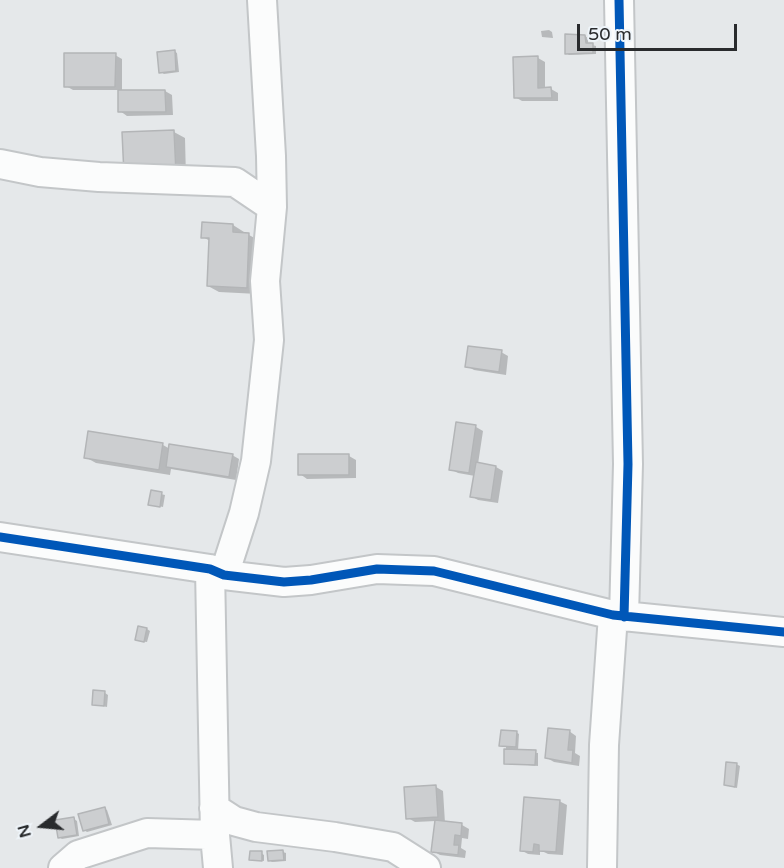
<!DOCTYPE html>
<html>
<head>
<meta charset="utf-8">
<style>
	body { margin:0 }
	#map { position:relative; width:784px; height:868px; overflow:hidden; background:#e5e8ea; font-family:"Varela Round",sans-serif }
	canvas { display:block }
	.north { position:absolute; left:12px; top:796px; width:60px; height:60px; -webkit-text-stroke:4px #eff5fa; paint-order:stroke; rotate:254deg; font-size:16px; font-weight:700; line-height:24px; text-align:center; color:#292b2d }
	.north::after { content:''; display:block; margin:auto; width:21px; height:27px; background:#292b2d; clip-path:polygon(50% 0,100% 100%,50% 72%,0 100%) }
	.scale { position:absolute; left:577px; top:24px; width:160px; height:27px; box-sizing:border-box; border:3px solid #292b2d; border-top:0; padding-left:8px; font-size:18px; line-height:21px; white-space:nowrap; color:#292b2d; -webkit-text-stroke:4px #eff5fa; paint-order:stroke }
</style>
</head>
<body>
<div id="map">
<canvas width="784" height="868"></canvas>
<div class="north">N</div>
<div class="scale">50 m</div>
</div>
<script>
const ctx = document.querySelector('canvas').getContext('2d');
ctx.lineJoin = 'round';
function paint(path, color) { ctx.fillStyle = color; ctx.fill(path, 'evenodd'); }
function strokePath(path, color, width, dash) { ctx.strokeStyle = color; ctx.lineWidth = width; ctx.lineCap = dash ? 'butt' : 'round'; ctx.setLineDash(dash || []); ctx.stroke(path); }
const shadow = new Path2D(`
	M 549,30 L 552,32 L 553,38 L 542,37 L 541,31 Z
	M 585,36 L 588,38 L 588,44 L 596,46 L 596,54 L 569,55 L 566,53 Z
	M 174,51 L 177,53 L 179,72 L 164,74 L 161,72 Z
	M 115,55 L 122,59 L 122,92 L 165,91 L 172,95 L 173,115 L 127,116 L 120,111 L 120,90 L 73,90 L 66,86 Z
	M 538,58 L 545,62 L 545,89 L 551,89 L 558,93 L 558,101 L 522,101 L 515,97 Z
	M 174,132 L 185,138 L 186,178 L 124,133 Z
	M 233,225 L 244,232 L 244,234 L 249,235 L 260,241 L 258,294 L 219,292 L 208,286 L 210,241 L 203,237 Z
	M 501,352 L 508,356 L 506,375 L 474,370 L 467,366 Z
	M 458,424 L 476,427 L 483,431 L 478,464 L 496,467 L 503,471 L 498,503 L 478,500 L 471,496 L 475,476 L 458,473 L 450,469 Z
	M 163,445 L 170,449 L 232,455 L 239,459 L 236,480 L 171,469 L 170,475 L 96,463 L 85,457 Z
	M 349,456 L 356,460 L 356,478 L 307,479 L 300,474 Z
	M 152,492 L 165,495 L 163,507 L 150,504 Z
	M 147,629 L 150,631 L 147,642 L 139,641 Z
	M 105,693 L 108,695 L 107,707 L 93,704 Z
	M 569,731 L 576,736 L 575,753 L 580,756 L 579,766 L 554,762 L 547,758 Z
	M 516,732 L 519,734 L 518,751 L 538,753 L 538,766 L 505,763 L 506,747 L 501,746 Z
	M 736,764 L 740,766 L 737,788 L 729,786 L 726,785 Z
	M 436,787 L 443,791 L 445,823 L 462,825 L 469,829 L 468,839 L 462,838 L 461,848 L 466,851 L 465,858 L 440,855 L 433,851 L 436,821 L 415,822 L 408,818 Z
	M 559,801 L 567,805 L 563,855 L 548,854 L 540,850 L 540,855 L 528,854 L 521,850 Z
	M 104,809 L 107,810 L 112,825 L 87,832 L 84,830 Z
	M 74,819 L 77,821 L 79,836 L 62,839 L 59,837 Z
	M 283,852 L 286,853 L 286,861 L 272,862 L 269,860 Z
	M 261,853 L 264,855 L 264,861 L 251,859 Z`);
const building = new Path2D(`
	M 565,34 L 585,35 L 586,43 L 593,43 L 593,53 L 565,54 Z
	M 175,50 L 176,71 L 159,73 L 157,52 Z
	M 64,53 L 116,53 L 115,87 L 64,87 Z
	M 538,56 L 538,88 L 551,87 L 552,98 L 514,98 L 513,57 Z
	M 118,90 L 165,90 L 166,112 L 118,112 Z
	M 174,130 L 176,173 L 124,175 L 122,132 Z
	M 202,222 L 233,224 L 233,232 L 249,233 L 247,288 L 207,286 L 209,238 L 201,238 Z
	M 468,346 L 502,350 L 499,372 L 465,367 Z
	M 456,422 L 476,425 L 469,473 L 449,470 Z
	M 88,431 L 163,443 L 159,470 L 84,458 Z
	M 169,444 L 233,454 L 229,477 L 166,467 Z
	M 298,454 L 349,454 L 349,475 L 298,475 Z
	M 476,462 L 496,466 L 491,500 L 470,497 Z
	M 151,490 L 162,492 L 160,507 L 148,505 Z
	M 138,626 L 147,628 L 144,642 L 135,640 Z
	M 93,690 L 105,691 L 104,706 L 92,705 Z
	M 548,728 L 570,730 L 568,750 L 573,750 L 572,763 L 545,758 Z
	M 501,730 L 517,731 L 516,747 L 499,746 Z
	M 504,749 L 536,750 L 535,765 L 504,764 Z
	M 726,762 L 737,763 L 735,787 L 724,785 Z
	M 436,785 L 438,817 L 406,819 L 404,787 Z
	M 524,797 L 560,800 L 556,852 L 539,851 L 539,845 L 534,844 L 533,852 L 520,851 Z
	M 105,807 L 109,824 L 83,831 L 78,814 Z
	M 74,817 L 77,835 L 58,838 L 55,820 Z
	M 435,820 L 462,823 L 461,836 L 455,835 L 454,845 L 459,845 L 458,855 L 431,852 Z
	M 283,850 L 284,860 L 268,861 L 267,851 Z
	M 250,851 L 262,851 L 262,861 L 249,860 Z`);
const minor = new Path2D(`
	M 619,0 L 628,464 L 624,617
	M 0,164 L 40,172 L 99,177 L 235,182 L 272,207
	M 0,537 L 210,569 L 224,575 L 284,582 L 311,580 L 377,569 L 434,571 L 613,615 L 784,632
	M 210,569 L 215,835 L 218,868
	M 224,575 L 244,513 L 256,461 L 269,340 L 265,281 L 272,207 L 271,156 L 262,0
	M 214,808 L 234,821 L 256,827 L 335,837 L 393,847 L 426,868
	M 63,868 L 78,855 L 147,833 L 215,835
	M 602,868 L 604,745 L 613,615`);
const cycleway = new Path2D(`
	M 619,0 L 628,464 L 624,617
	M 0,537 L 210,569 L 224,575 L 284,582 L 311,580 L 377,569 L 434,571 L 613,615 L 784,632`);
paint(shadow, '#0003');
paint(building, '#ccced0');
strokePath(building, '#b3b5b7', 1.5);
strokePath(minor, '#c3c6c8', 32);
strokePath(minor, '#fbfcfc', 28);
strokePath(cycleway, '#0057b8', 9);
</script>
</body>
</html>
